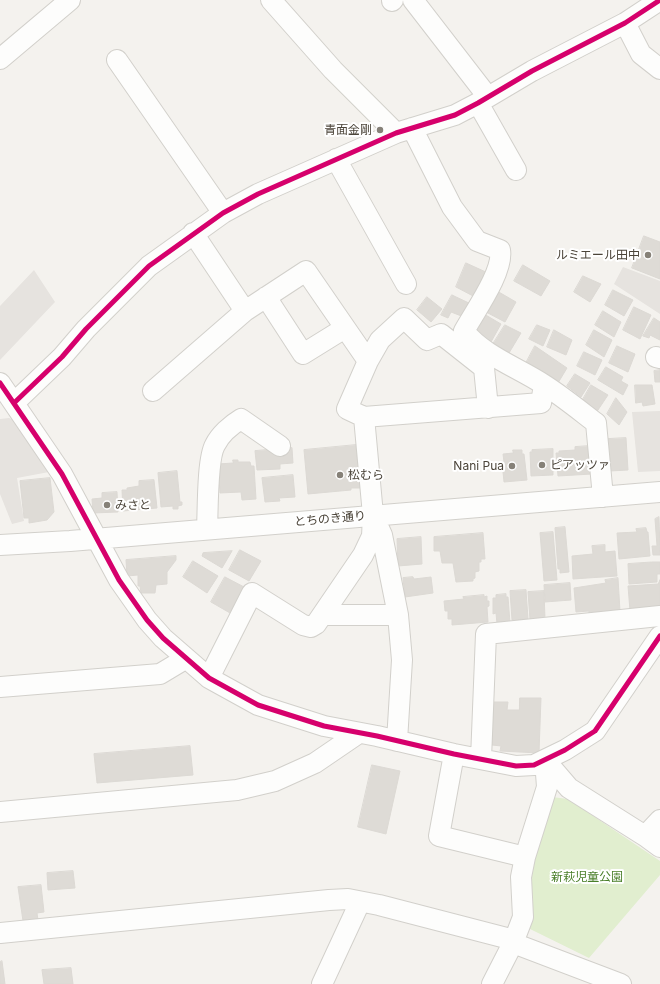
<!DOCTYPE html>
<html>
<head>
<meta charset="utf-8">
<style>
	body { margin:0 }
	canvas { display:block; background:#f4f2ee }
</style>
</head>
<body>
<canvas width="660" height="984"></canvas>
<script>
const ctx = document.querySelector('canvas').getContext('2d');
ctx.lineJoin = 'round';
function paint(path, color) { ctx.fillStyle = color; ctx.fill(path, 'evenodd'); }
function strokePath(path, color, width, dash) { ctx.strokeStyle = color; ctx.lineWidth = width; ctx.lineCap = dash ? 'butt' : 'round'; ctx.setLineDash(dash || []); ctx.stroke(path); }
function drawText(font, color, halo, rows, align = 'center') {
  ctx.font = font + ' Inter,"Noto Sans JP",sans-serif'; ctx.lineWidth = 4; ctx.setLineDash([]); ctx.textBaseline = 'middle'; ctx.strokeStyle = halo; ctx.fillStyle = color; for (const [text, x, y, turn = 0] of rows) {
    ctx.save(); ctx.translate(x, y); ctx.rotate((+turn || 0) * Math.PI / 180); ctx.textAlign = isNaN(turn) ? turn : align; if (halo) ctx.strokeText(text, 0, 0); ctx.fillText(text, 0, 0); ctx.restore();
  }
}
const green = new Path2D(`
	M 552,797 L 568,799 L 660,861 L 660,875 L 589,958 L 530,929 L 533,855 Z`);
const parking = new Path2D(`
	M 623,267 L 660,281 L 660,314 L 614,284 Z
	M 34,270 L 55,302 L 0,360 L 0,306 Z
	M 660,411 L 660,471 L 638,472 L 632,412 Z
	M 9,418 L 19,422 L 49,472 L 17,478 L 24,521 L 12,524 L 0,494 L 0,419 Z`);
const building = new Path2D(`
	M 644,236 L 660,242 L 660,279 L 632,268 Z
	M 466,263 L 488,273 L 475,297 L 456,287 Z
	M 523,265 L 550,281 L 541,296 L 514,281 Z
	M 583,276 L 601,284 L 590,302 L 574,292 Z
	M 613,290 L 633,300 L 624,316 L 605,305 Z
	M 497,291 L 516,302 L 505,322 L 486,312 Z
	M 452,295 L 471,304 L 464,317 L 451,312 L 448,318 L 441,315 Z
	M 427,297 L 442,309 L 431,322 L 417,310 Z
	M 634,307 L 651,315 L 640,339 L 623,330 Z
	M 603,311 L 621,322 L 614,337 L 595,325 Z
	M 484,314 L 501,324 L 491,342 L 474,331 Z
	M 654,318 L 660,322 L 660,340 L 650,335 L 649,338 L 643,336 Z
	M 505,325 L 521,333 L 509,353 L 493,344 Z
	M 537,325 L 550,330 L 543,346 L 529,339 Z
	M 554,330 L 572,340 L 566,355 L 547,347 Z
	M 594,330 L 612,340 L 604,357 L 586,345 Z
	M 535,346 L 567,368 L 558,383 L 526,363 Z
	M 617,346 L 635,354 L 628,372 L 609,363 Z
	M 584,352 L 602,360 L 595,375 L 577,366 Z
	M 606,367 L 623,377 L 621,381 L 628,385 L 623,395 L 598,380 Z
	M 660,370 L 660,382 L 655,382 L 654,371 Z
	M 575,374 L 590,383 L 581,397 L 567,386 Z
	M 591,385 L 608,395 L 596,413 L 581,403 Z
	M 635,385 L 652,385 L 655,404 L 643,406 L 642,402 L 636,403 Z
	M 616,398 L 627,412 L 619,425 L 607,414 Z
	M 626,438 L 628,470 L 610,471 L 608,439 Z
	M 356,445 L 360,488 L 351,488 L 351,490 L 308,494 L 304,450 Z
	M 590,446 L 592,474 L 558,476 L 556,453 L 559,453 L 559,451 L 575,450 L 575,447 Z
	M 292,448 L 293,463 L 280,464 L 280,469 L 257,470 L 255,451 Z
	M 553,449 L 553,475 L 531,476 L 530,452 L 532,452 L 532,450 Z
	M 513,450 L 522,450 L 522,454 L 524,454 L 527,480 L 504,482 L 502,462 L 504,462 L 503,454 L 513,453 Z
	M 233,460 L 238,460 L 238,462 L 250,462 L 251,466 L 254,466 L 256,499 L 242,500 L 241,492 L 220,493 L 218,464 L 233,463 Z
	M 177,471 L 180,502 L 182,502 L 182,505 L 178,506 L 178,509 L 173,509 L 173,506 L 161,507 L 158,473 Z
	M 293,475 L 295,497 L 279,498 L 280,501 L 265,502 L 262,478 Z
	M 50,478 L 54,512 L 47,520 L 29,523 L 29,518 L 24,518 L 20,481 Z
	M 154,480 L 157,508 L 123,511 L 122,490 L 127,490 L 127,488 L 139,486 L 139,481 Z
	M 117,492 L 118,512 L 93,513 L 92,499 L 102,498 L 102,493 Z
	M 659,517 L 660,555 L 653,555 L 652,546 L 657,546 L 655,519 Z
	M 565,527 L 569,572 L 560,573 L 560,569 L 558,569 L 555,528 Z
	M 646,528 L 647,532 L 648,532 L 650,556 L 619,559 L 617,533 L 637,532 L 636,529 Z
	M 553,532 L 557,580 L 544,581 L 540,533 Z
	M 483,533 L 485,559 L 481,559 L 481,562 L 479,562 L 479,571 L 475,572 L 475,578 L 473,579 L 473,581 L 456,582 L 453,563 L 442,563 L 440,551 L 434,551 L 434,537 Z
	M 421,537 L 422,564 L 398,566 L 397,539 Z
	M 605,545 L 605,552 L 615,551 L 617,576 L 573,579 L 572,556 L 593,554 L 592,546 Z
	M 240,550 L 261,561 L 249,581 L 229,570 Z
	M 232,551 L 222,568 L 202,556 L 203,553 Z
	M 176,556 L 176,560 L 167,572 L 167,584 L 156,585 L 155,593 L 141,593 L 140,586 L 138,586 L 138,575 L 127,576 L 126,560 Z
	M 193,561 L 218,576 L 207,593 L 183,577 Z
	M 652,562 L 660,562 L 660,574 L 657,574 L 657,582 L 629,584 L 628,564 Z
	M 225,577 L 246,588 L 236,606 L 234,605 L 230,613 L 211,602 Z
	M 413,577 L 414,579 L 431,577 L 433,593 L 405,597 L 403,578 Z
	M 618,578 L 620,611 L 589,614 L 589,611 L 576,612 L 574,588 L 606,583 L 605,580 Z
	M 660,580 L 660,608 L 630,611 L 628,586 L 658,584 Z
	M 570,583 L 571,600 L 545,602 L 544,585 Z
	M 526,590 L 528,619 L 512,620 L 510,591 Z
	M 544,591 L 545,619 L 530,620 L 528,592 Z
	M 506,594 L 506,597 L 508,597 L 510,623 L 497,624 L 496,613 L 493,614 L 493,598 L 496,598 L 496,595 Z
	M 484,595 L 484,597 L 487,596 L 487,601 L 489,601 L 489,606 L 487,607 L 488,622 L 452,625 L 452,619 L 448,619 L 448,611 L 445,611 L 444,601 L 464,599 L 463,597 Z
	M 520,698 L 541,698 L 539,753 L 500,751 L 501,746 L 492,745 L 493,702 L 508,702 L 507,710 L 519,710 Z
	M 190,746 L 193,775 L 97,783 L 94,754 Z
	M 372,765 L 400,771 L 386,834 L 358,827 Z
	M 73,871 L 75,888 L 48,890 L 47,873 Z
	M 41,885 L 44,912 L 37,913 L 38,920 L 23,921 L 18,887 Z
	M 2,961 L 5,984 L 0,984 L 0,962 Z
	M 71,968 L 73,984 L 44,984 L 42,970 Z`);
const minor = new Path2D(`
	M 271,0 L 333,70 L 396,133
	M 413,0 L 488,97
	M 392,1 L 393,0
	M 625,23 L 641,54 L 660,69
	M 0,59 L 70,0
	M 117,60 L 223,213
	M 478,103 L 516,170
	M 412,128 L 452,207 L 477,241 L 500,250 C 504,271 475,311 464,331 C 484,356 517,367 543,384 C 562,396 579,410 596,423 L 603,497
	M 336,159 L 406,284
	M 193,233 L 245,311 L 306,271 L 368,361 L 347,409 L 364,417 L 373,515 L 382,535 L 398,615 L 402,660 L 397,741
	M 266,297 L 303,354 L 345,328
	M 656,357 L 660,358
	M 368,361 L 380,340 L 404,318 L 427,340 L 441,334 L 484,368 L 488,408
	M 0,383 L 62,474 L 119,580 L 147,620 L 163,638 L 209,678 L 258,705 L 324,726 L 377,736 L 454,754 L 516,766 L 534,765 L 565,750 L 595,731 L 660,636
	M 153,391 L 245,311
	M 14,403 L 62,357 L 86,329 L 149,266 L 223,213 L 258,194 L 396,133 L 455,115 L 478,103 L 532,71 L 625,23 L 660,0
	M 364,417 L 541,403 L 544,385
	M 207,529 C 208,511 207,459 215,445 C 220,435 231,425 241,419 L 280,446
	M 0,545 L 70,541 L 660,492
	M 322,615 L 398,615
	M 209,678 L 252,593 L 303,625 L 311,627 L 316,624 L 363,555 L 372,536 L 373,516
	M 0,687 L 160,674 L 185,659
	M 454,754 L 439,836 L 525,857
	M 481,759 L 486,634 L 660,616
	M 545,760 L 569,788 L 645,836 L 660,847
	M 0,812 L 237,790 L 275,781 L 315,763 L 359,733
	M 645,836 L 660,820
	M 0,933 L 329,900 L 348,899 L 379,905 L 514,940
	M 513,943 L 621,984
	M 322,984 L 360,902
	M 492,984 L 513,943 L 523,917 L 521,877 L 525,857 L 547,787 L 545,760`);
const cycleway = new Path2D(`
	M 0,383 L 62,474 L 119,580 L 147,620 L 163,638 L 209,678 L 258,705 L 324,726 L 377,736 L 454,754 L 516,766 L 534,765 L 565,750 L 595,731 L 660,636
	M 14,403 L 62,357 L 86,329 L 149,266 L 223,213 L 258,194 L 396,133 L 455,115 L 478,103 L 532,71 L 625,23 L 660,0`);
const markers = [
	[380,130,4,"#868178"],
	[648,255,4,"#868178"],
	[542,465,4,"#868178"],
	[512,466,4,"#868178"],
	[340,475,4,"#868178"],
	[107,505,4,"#868178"]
];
const poiNames = [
	["青面金剛",372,130],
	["ルミエール田中",640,255],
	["ピアッツァ",550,465,"left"],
	["Nani Pua",504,466],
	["松むら",348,475,"left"],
	["みさと",115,505,"left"]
];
const streetNames = [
	["とちのき通り",330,519,-5]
];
const parkNames = [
	["新萩児童公園",587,877]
];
paint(green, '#e1eecf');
paint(parking, '#e6e3df');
paint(building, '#dedbd6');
strokePath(building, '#dcd9d4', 1);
strokePath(minor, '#d2d0cb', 22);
strokePath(minor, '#fdfdfc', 20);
strokePath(cycleway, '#d6006c', 5);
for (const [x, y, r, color] of markers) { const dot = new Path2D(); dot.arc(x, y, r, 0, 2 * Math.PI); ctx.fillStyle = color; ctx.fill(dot); strokePath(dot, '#fff', 1.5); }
drawText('12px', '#4b4439', '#fff', poiNames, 'right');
drawText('12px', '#4b4439', '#fff', streetNames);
drawText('12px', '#4a7f2a', '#fff', parkNames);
</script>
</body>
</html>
